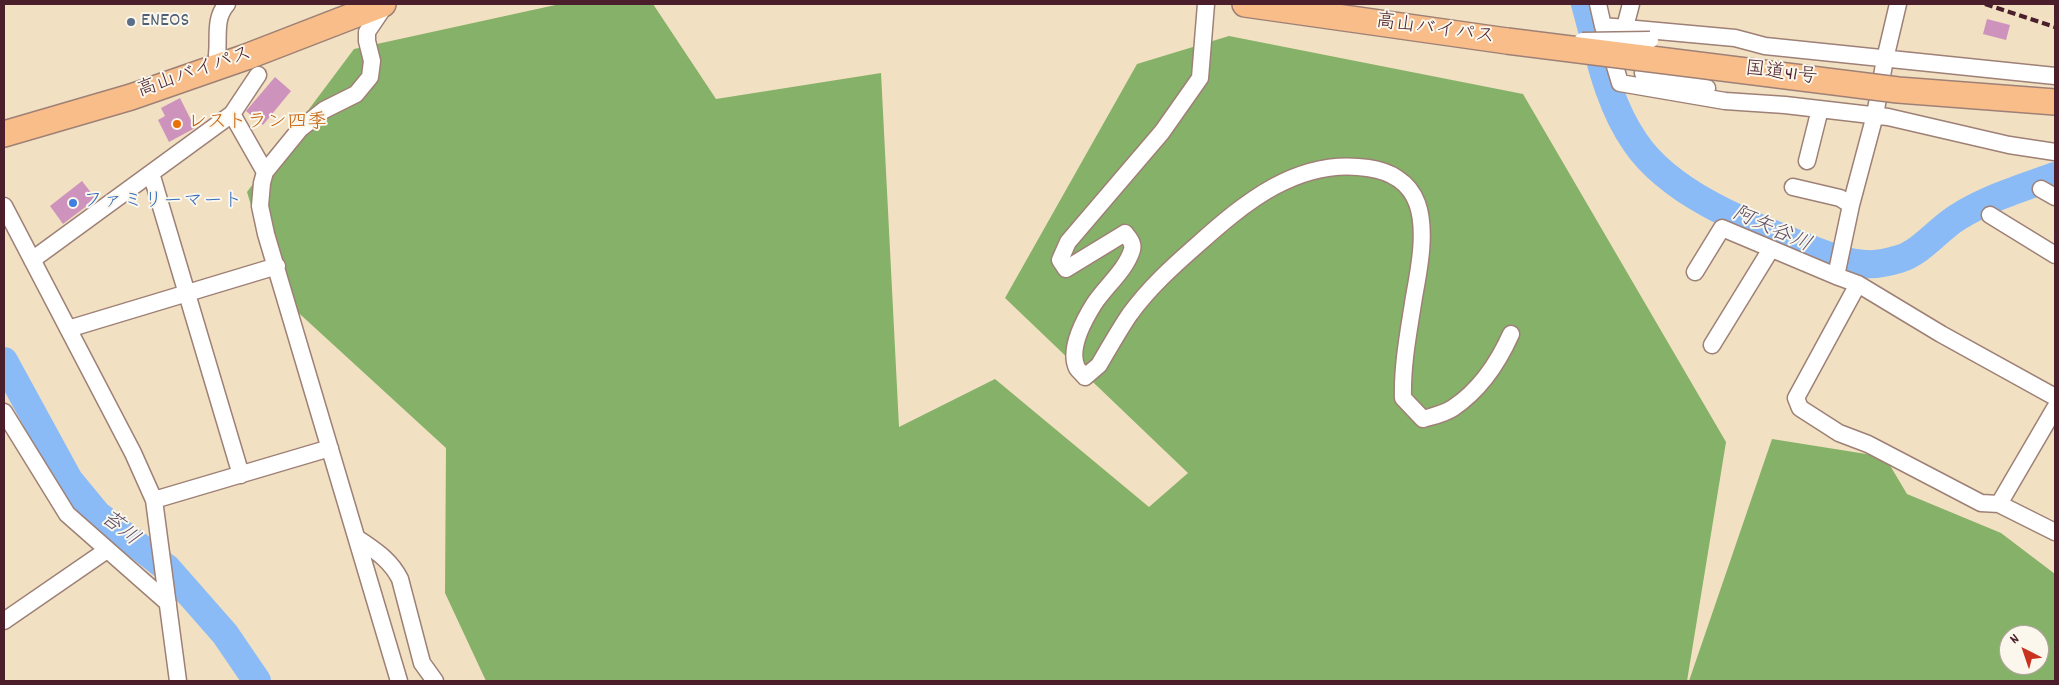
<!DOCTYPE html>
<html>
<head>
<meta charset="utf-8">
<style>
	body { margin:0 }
	#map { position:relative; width:2059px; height:685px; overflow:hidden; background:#f2e0c2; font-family:Dekko,sans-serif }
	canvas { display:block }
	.frame { position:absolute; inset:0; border:5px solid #4a1f2b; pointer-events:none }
	.north { position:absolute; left:1999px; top:625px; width:50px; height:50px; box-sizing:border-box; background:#fbf7ec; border:1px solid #b4a19f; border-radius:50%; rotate:319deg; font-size:14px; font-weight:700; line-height:20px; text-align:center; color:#4a1f2b }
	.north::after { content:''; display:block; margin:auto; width:18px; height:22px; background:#c8321e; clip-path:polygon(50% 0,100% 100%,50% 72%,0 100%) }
</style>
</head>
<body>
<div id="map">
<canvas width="2059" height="685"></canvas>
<div class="frame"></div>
<div class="north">N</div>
</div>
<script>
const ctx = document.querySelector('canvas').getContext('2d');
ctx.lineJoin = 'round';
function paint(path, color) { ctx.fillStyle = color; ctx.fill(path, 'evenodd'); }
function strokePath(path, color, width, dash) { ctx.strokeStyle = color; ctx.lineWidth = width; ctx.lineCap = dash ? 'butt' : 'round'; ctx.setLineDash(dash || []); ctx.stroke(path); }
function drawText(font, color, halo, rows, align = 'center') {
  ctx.font = font + ' Dekko,"Klee One",sans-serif'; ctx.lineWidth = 4; ctx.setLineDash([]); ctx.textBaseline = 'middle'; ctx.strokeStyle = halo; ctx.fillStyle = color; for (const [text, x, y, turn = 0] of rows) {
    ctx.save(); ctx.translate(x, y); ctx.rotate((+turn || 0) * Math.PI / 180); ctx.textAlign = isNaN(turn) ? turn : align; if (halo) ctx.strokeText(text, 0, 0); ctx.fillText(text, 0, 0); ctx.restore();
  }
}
const forest = new Path2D(`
	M 560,4 L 653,4 L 716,99 L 881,73 L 899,427 L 995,379 L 1149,507 L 1188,473 L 1005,298 L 1137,64 L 1229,36 L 1523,94 L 1726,442 L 1687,681 L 486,681 L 445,593 L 446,448 L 278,294 L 247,192 L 354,49 Z
	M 1772,439 L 1885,457 L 1907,494 L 2001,533 L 2055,574 L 2055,681 L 1689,681 ZM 2009,635 L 2039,635 L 2039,665 L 2009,665 Z`);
const river = new Path2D(`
	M 1585,4 C 1598,50 1607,102 1635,142 C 1669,193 1745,223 1800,245 C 1822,253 1843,263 1866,264 C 1876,265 1889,262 1899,259 C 1922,252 1938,229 1958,217 C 1988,198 2022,188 2055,176
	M 4,361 L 69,480 L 97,514 L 167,568 L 225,634 L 257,681`);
const building = new Path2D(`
	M 1987,19 L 2010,25 L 2006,40 L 1983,34 Z
	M 275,77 L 291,91 L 263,125 L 246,111 Z
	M 180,98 L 195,128 L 169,142 L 158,120 L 165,116 L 161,108 Z
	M 82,181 L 96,199 L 63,224 L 50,206 Z`);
const minor = new Path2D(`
	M 386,4 L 367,32 L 367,41 L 372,61 L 370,77 L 356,94 L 324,110 L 300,129 L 265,172 L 262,183 L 260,206 L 266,234 L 399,681
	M 1206,4 L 1200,78 L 1162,132 L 1068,242 L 1060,260 L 1066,269 L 1125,233 C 1129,238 1134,243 1132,250 C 1126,270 1105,287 1094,304 C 1084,320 1068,349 1077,368 C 1079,371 1083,374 1085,377 L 1099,365 C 1109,348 1119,330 1130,314 C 1149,288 1172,267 1196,246 C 1244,203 1298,157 1368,168 C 1389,171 1409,181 1417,203 C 1427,230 1419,270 1414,297 C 1409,330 1402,364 1403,398 L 1423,419 C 1433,416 1444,414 1453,408 C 1480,390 1498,363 1511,334
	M 1598,4 L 1603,26 L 1735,38 L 1765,46 L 2055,76
	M 1898,4 L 1885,59 L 1875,115 L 1851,205 L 1836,276 L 1858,284 L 1941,334 L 2055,397
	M 1603,26 L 1620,83 L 1725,101 L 1785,105 L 1888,117 L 2009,145 L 2055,152
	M 1625,27 L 1631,4
	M 217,55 C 219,37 214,18 227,4
	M 1643,73 L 1707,88
	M 232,114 L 265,172
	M 1807,161 L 1820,109
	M 151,173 L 241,475
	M 1793,187 L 1840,198 L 1851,205
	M 2041,189 L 2055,197
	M 4,206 L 133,453 L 154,500 L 178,681
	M 1990,215 L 2055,255
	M 32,260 L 232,114 L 258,75
	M 1695,272 L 1722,228 L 1836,276
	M 1858,284 L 1796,398 L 1800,408 L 1839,433 L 1868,444 L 1981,503 L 1999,504 L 2055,532
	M 68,329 L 277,266
	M 1712,345 L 1771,249
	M 4,412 L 67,514 L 168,603
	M 154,500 L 330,448
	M 1999,504 L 2055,408
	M 357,538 C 374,550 390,559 400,579 L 422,663 L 435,681
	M 4,621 L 107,550`);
const highway = new Path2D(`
	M 1245,4 L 1507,41
	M 4,134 L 131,97 L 246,57 L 383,4`);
const rail = new Path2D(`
	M 1985,4 L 2055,27`);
const minorBridge = new Path2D(`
	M 1582,41 L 1650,40`);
const highwayBridge = new Path2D(`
	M 1507,41 L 1898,90 L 2055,102`);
const markers = [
	[131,22,5,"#5c6f8a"],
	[177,124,5,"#e8710a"],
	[73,203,5,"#3f7fe0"]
];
const serviceNames = [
	["ENEOS",141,22]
];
const streetNames = [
	["高山バイパス",1435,31,8],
	["高山バイパス",195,74,-19],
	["国道41号",1781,75,7]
];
const foodNames = [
	["レストラン四季",187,124]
];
const shopNames = [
	["ファミリーマート",83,203]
];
const waterNames = [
	["阿矢谷川",1771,231,24],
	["苔川",119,530,39]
];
paint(forest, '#86b168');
strokePath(river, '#8abbf6', 28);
paint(building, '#cd93bd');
strokePath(minor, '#9e8076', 19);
strokePath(highway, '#9e8076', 28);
strokePath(minor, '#fff', 16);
strokePath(highway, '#f8bd89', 25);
strokePath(rail, '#4a1f2b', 4, [8, 4]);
strokePath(minorBridge, '#9e8076', 19, []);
strokePath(highwayBridge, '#9e8076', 28, []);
strokePath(minorBridge, '#fff', 16);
strokePath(highwayBridge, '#f8bd89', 25);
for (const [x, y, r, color] of markers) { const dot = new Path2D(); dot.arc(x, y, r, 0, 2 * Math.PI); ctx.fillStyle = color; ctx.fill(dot); strokePath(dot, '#fbf7ec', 2); }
drawText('20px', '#4e5e75', '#fbf7ec', serviceNames, 'left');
drawText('20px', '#4a1f2b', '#fbf7ec', streetNames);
drawText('20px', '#c56008', '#fbf7ec', foodNames, 'left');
drawText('20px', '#366cbe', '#fbf7ec', shopNames, 'left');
drawText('italic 21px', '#5d4e68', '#fbf7ec', waterNames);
</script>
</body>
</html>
